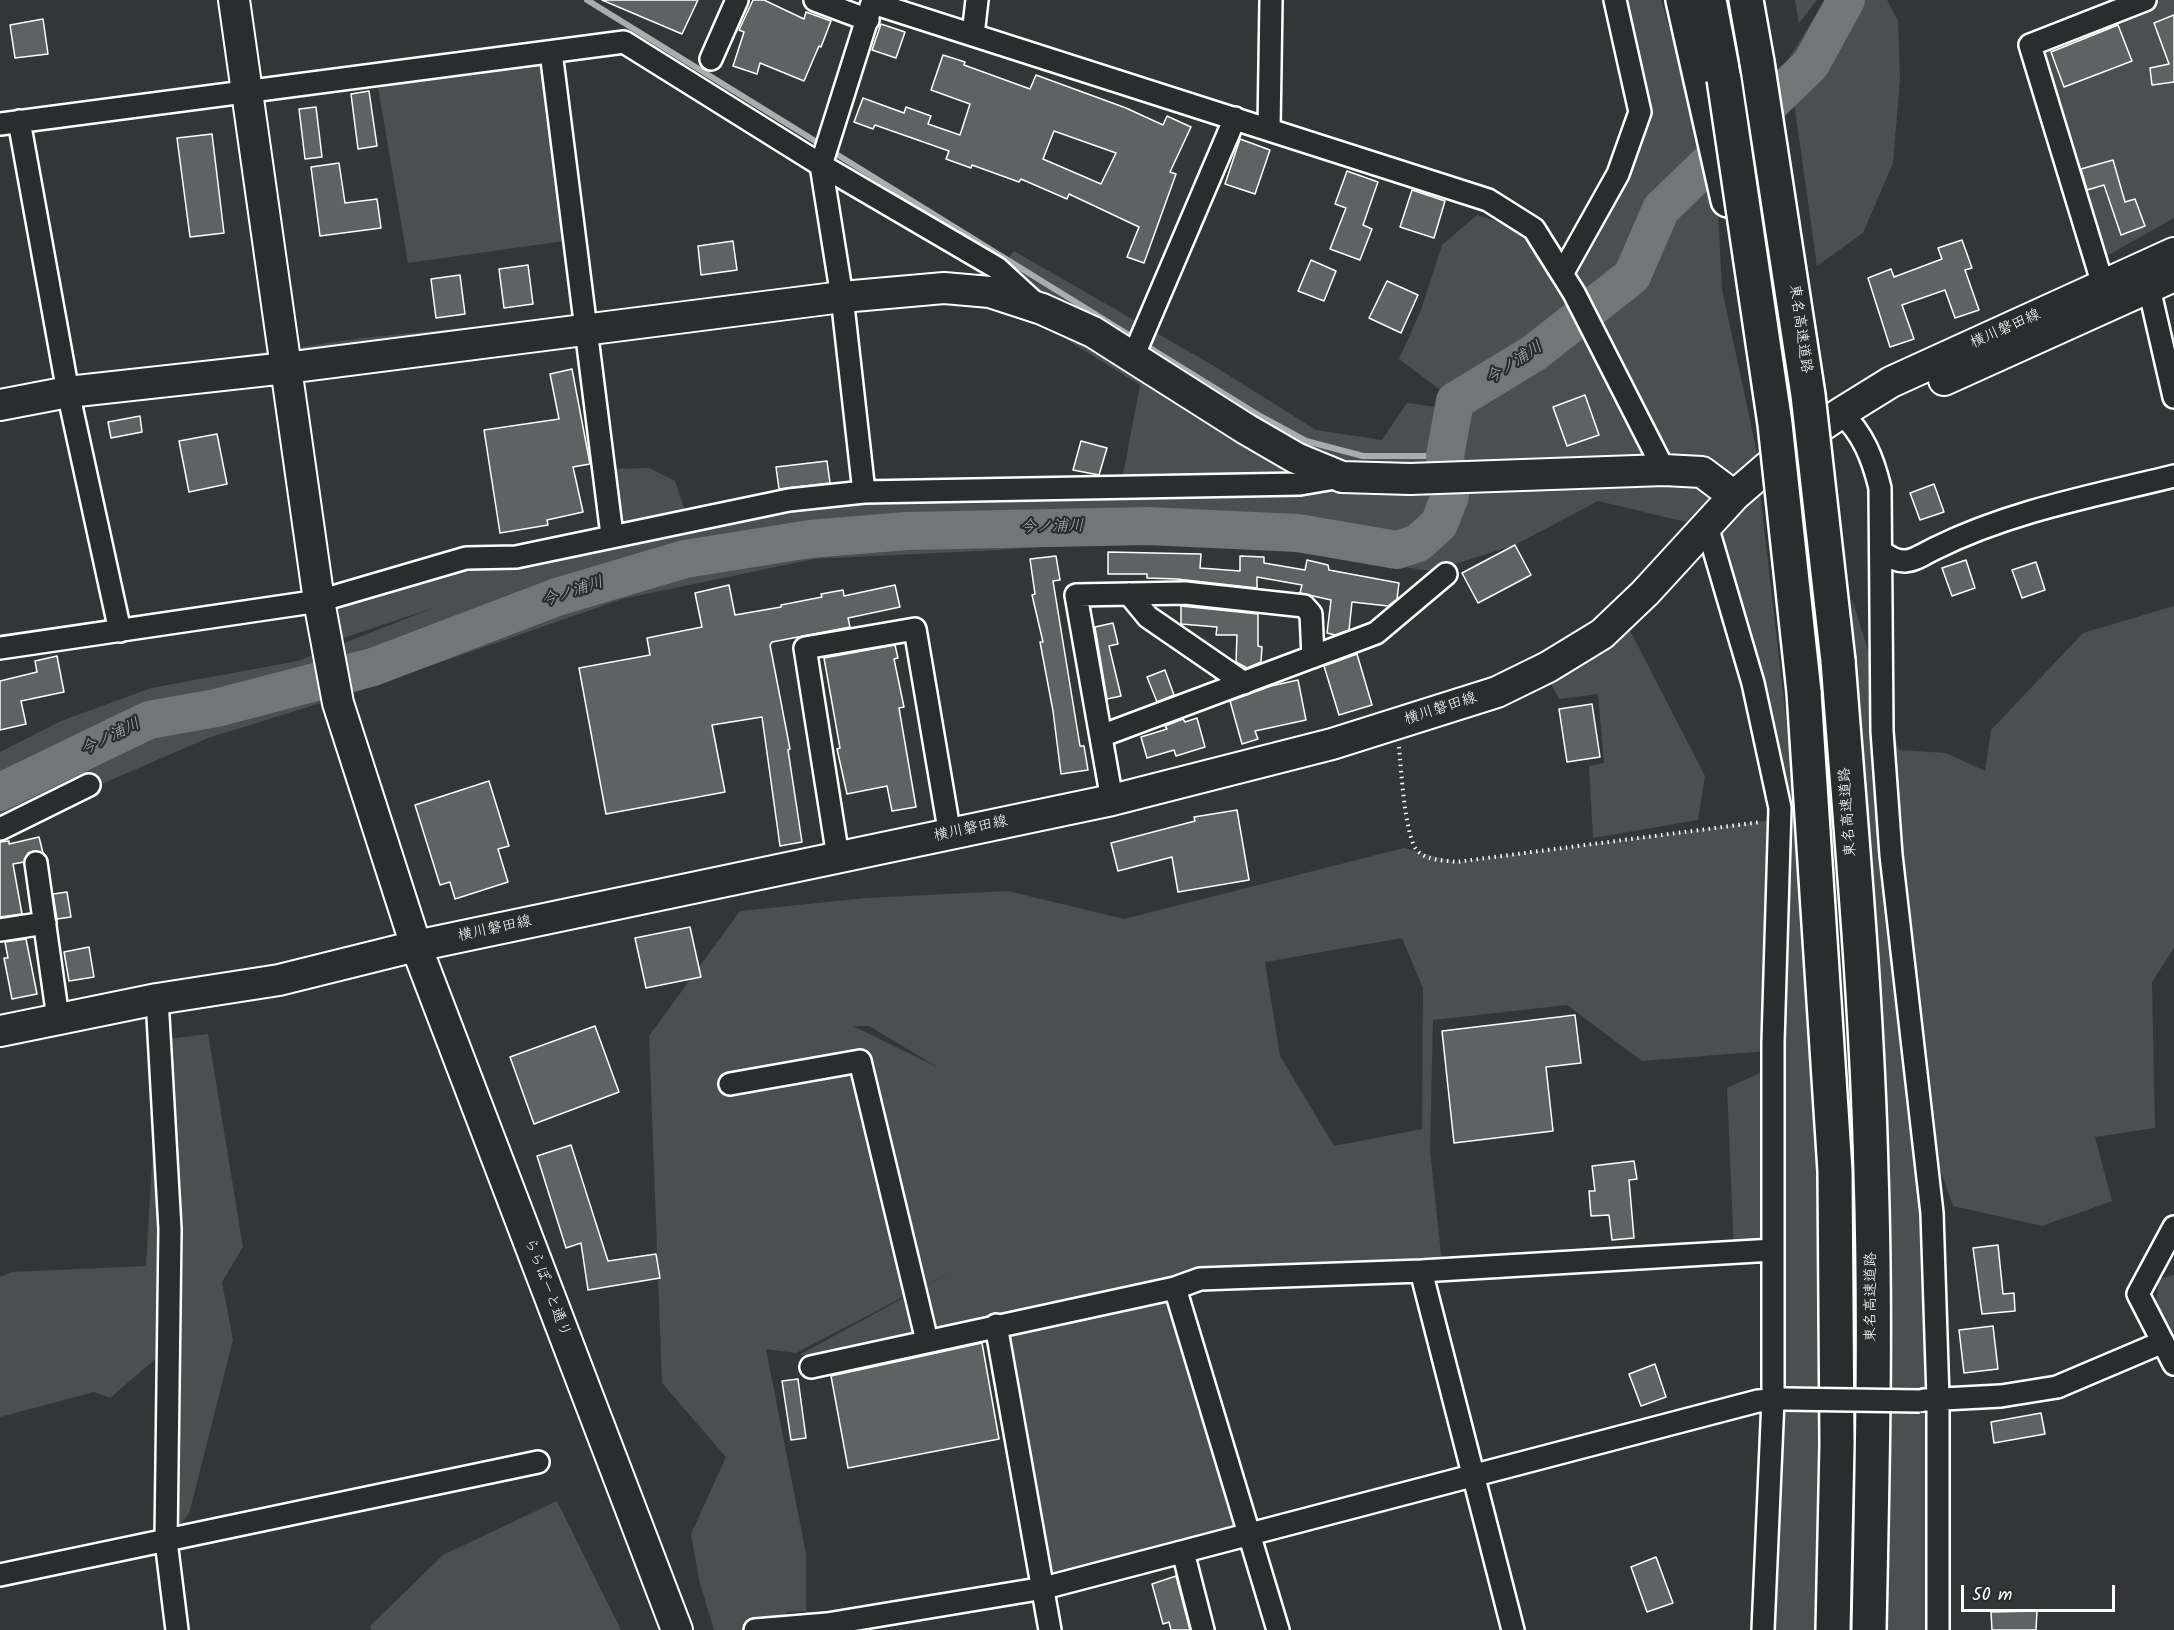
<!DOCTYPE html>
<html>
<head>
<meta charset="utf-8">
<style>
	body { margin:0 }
	#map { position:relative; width:2174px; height:1630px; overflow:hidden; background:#333536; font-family:Kalam,sans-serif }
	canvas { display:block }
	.scale { position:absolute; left:1961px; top:1585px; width:154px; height:27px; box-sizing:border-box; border:3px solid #fff; border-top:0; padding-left:8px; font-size:18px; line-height:21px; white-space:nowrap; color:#fff; -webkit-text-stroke:4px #2a2d2e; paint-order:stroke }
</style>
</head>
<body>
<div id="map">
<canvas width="2174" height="1630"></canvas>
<div class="scale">50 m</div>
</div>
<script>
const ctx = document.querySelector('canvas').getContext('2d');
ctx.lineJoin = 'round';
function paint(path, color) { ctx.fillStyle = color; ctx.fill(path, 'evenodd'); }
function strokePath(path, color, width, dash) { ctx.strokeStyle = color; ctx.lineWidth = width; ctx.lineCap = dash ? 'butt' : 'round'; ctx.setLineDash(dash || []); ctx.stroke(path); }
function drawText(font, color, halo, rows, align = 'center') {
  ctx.font = font + ' Kalam,"Klee One",sans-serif'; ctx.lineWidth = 4.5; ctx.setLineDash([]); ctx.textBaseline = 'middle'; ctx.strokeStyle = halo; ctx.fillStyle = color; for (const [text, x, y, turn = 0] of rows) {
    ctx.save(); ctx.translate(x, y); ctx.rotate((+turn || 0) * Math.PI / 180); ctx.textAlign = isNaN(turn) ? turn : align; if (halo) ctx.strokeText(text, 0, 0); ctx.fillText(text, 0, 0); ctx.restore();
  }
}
const green = new Path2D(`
	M 1623,0 L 1661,0 L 1692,103 L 1718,211 L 1722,289 L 1757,453 L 1686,522 L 1598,501 L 1515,545 L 1433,571 L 1178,536 L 999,550 L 814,559 L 622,599 L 347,695 L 208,738 L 0,828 L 0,752 L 61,721 L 151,688 L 298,661 L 436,607 L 325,644 L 319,601 L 621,534 L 604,469 L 649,468 L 675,481 L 688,520 L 887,492 L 1126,486 L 1123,475 L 1140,385 L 1038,322 L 944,299 L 541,347 L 72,409 L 0,421 L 0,390 L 363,338 L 558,318 L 764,291 L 933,277 L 994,276 L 1014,251 L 1214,366 L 1316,430 L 1382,440 L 1407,403 L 1444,408 L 1455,401 L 1399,359 L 1421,310 L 1442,245 L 1477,215 L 1529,232 L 1564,291 L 1571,324 L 1594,306 L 1577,275 L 1649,113 Z
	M 1795,0 L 1817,0 L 1799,23 Z
	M 1825,0 L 1857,0 L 1809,78 L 1862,0 L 1887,0 L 1898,21 L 1900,79 L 1893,163 L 1863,233 L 1817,266 L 1788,60 Z
	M 2145,0 L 2174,0 L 2174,218 L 2096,262 L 2030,45 Z
	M 551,52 L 564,241 L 408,263 L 378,88 Z
	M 1758,476 L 1798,821 L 1823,1226 L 1819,1630 L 1762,1630 L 1773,1250 L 1734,1252 L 1727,1088 L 1773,1067 L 1767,1051 L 1642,1061 L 1567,1005 L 1433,1020 L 1430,1150 L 1442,1264 L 1175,1288 L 1240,1525 L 1052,1577 L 1007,1323 L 859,1357 L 799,1355 L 951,1272 L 796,1353 L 766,1349 L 806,1554 L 806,1611 L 788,1612 L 760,1630 L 714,1630 L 699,1580 L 691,1534 L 726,1457 L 662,1383 L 649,1036 L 740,911 L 866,898 L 1008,891 L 1124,919 L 1404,848 L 1456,862 L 1780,819 L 1707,526 ZM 1402,938 L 1423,988 L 1422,1129 L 1334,1146 L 1280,1056 L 1265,962 ZM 854,1026 L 869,1026 L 939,1068 L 855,1027 Z
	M 1852,599 L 1899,750 L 1946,753 L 1985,771 L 1991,730 L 2083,633 L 2174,606 L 2174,948 L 2152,982 L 2155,1128 L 2095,1137 L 2112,1201 L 2042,1226 L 1953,1206 L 1938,1163 L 1934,1630 L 1870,1630 Z
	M 1622,615 L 1705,776 L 1698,820 L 1593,838 L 1589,766 L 1604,763 L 1598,694 L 1559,699 L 1550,682 Z
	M 208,1034 L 243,1247 L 222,1282 L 233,1340 L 189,1514 L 166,1541 L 168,1348 L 110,1398 L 94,1392 L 0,1417 L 0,1277 L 12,1272 L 146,1266 L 159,1040 Z
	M 2174,1275 L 2174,1339 L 2156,1303 L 2159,1279 Z
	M 557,1501 L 621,1630 L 371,1630 L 370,1626 L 443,1555 Z`);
const stream = new Path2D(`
	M 587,0 L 1260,416 L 1306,441 L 1363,456 L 1445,456`);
const river = new Path2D(`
	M 0,792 L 149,720 L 216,708 L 373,667 L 557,597 L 685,559 L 810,539 L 907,531 L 1147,526 L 1298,533 L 1397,550 L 1418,543 L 1439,524 L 1450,496 L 1445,456 L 1455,401 L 1534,353 L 1632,276 L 1661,209 L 1811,64 L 1846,0`);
const building = new Path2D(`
	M 602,0 L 698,0 L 682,34 Z
	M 753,0 L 764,0 L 804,19 L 806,12 L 831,21 L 821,47 L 819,46 L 804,81 L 760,63 L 757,74 L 733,66 L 744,32 L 739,30 Z
	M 2174,15 L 2174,82 L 2152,85 L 2150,68 L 2169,64 L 2154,23 Z
	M 43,19 L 48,54 L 15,58 L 10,25 Z
	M 881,24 L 905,32 L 896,58 L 872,50 Z
	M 2118,25 L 2132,61 L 2064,87 L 2051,52 Z
	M 943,55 L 965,62 L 964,65 L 1030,89 L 1036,75 L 1126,108 L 1163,125 L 1167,116 L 1191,127 L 1170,172 L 1176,174 L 1144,263 L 1127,257 L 1139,227 L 1069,194 L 1067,199 L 1021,179 L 1019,182 L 972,165 L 971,168 L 946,159 L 949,151 L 875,125 L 873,129 L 854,122 L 863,98 L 904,113 L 906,107 L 931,116 L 928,124 L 960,135 L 970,104 L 931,90 ZM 1054,131 L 1116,153 L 1101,184 L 1043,159 Z
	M 369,91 L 377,146 L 358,149 L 351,94 Z
	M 316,107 L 322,157 L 305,159 L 299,109 Z
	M 212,134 L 224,233 L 190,237 L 177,138 Z
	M 1240,139 L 1270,150 L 1255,194 L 1225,184 Z
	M 2113,160 L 2125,202 L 2135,199 L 2145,226 L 2121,235 L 2104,185 L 2087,190 L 2081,169 Z
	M 339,163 L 345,203 L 377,199 L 381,228 L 320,236 L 311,167 Z
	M 1347,171 L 1378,182 L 1363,225 L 1372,229 L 1360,260 L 1330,249 L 1346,208 L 1335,204 Z
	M 1412,190 L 1445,201 L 1434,238 L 1400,227 Z
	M 1962,240 L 1972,268 L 1965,270 L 1979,310 L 1955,318 L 1945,290 L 1902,305 L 1914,339 L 1890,347 L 1868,278 L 1891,269 L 1894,277 L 1942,259 L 1938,248 Z
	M 733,241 L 737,270 L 701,275 L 698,246 Z
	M 1311,260 L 1336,271 L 1324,301 L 1298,291 Z
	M 528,265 L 533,304 L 504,308 L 499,269 Z
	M 460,275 L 465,314 L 436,318 L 431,279 Z
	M 1387,281 L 1418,295 L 1401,333 L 1369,318 Z
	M 572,369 L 590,464 L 573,467 L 583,512 L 547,520 L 548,525 L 500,533 L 484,430 L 559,419 L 550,374 Z
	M 1585,395 L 1599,435 L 1567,446 L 1553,407 Z
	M 140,416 L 142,432 L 111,438 L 108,422 Z
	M 217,434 L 227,484 L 189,492 L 179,441 Z
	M 1081,441 L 1107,448 L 1099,475 L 1073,470 Z
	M 827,461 L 830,483 L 779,489 L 776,467 Z
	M 1934,484 L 1944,512 L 1920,520 L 1910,493 Z
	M 1515,545 L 1531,575 L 1478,603 L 1462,573 Z
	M 1108,552 L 1201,554 L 1200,568 L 1240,571 L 1240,556 L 1264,557 L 1264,563 L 1305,570 L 1307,560 L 1328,565 L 1329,570 L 1399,583 L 1397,599 L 1388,606 L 1352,602 L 1349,630 L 1335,635 L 1327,633 L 1331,600 L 1300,593 L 1302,585 L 1257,577 L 1257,588 L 1177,579 L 1147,578 L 1147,574 L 1108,574 Z
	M 1056,556 L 1060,580 L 1053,581 L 1080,746 L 1084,746 L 1088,770 L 1061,774 L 1053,711 L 1040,642 L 1043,642 L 1032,595 L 1035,594 L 1030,559 Z
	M 1966,560 L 1975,588 L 1952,596 L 1942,568 Z
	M 2036,562 L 2045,590 L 2022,598 L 2012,570 Z
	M 729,585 L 735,615 L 781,607 L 781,605 L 822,597 L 821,594 L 843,590 L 844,596 L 895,585 L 900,607 L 848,618 L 850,627 L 772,642 L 770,645 L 790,749 L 788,750 L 802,842 L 780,846 L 762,717 L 712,725 L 725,792 L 606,814 L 579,668 L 650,655 L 647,638 L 702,627 L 695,593 Z
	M 1181,606 L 1258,614 L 1258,646 L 1262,647 L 1261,662 L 1247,668 L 1236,662 L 1237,635 L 1216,635 L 1217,627 L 1181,624 Z
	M 1113,623 L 1118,644 L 1109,646 L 1121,696 L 1107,699 L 1095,627 Z
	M 895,645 L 898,658 L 894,659 L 904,707 L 899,708 L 916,807 L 892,811 L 887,786 L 847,794 L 837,749 L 840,748 L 824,658 Z
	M 1357,654 L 1372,705 L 1339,715 L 1324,666 Z
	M 57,656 L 64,692 L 21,701 L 26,724 L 0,730 L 0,681 L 37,672 L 35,661 Z
	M 1165,670 L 1174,695 L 1157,702 L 1147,677 Z
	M 1298,680 L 1306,720 L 1255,731 L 1258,739 L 1242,744 L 1230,701 L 1271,686 Z
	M 1592,704 L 1600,757 L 1567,762 L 1559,709 Z
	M 1197,718 L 1205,747 L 1176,756 L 1174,750 L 1147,758 L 1141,737 L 1167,729 L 1165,726 L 1183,719 L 1185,722 Z
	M 489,781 L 509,846 L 498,849 L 508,882 L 455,899 L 450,882 L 440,885 L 415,805 Z
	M 1237,810 L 1249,880 L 1178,892 L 1172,857 L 1118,871 L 1111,843 L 1195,821 L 1194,817 Z
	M 39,837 L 43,853 L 34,851 L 28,853 L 24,862 L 13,864 L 22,914 L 0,917 L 0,842 L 9,841 L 9,844 Z
	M 67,892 L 71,917 L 57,919 L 53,894 Z
	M 690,927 L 701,977 L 646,988 L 635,938 Z
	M 26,939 L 37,994 L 12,999 L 4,958 L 8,958 L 5,942 Z
	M 89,947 L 94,977 L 69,981 L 64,952 Z
	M 1575,1015 L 1581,1063 L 1546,1067 L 1553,1131 L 1454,1143 L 1442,1031 Z
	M 595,1026 L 619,1092 L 534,1124 L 510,1057 Z
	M 571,1145 L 608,1261 L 656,1254 L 660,1278 L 588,1290 L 581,1243 L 566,1248 L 537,1156 Z
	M 1634,1161 L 1637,1179 L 1629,1180 L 1634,1238 L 1612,1240 L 1609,1215 L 1591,1216 L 1589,1191 L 1595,1191 L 1592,1166 Z
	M 1998,1245 L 2003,1294 L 2014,1293 L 2015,1311 L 1982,1314 L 1973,1248 Z
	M 1993,1326 L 1998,1369 L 1964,1373 L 1959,1330 Z
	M 982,1343 L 999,1439 L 848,1468 L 831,1376 Z
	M 1655,1364 L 1666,1397 L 1641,1406 L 1629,1374 Z
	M 798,1379 L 806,1438 L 791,1440 L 782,1381 Z
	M 2041,1413 L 2045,1434 L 1994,1443 L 1991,1422 Z
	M 1656,1557 L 1673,1603 L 1647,1612 L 1631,1567 Z
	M 1176,1576 L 1190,1630 L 1171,1630 L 1169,1622 L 1163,1624 L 1152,1584 Z
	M 2037,1611 L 2036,1630 L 1992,1630 L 1991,1612 Z`);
const path = new Path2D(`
	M 1399,747 C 1401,769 1405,834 1416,849 C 1425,861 1443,860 1456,862 L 1761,822`);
const street = new Path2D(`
	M 815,0 L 868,20
	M 873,3 L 1488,200 L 1534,229 L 1574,293 L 1664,470
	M 973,35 L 977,0
	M 551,52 L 612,535
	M 711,59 L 737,0
	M 19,121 L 68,392 L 120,631
	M 0,124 L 624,42 L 821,165 L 997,268 L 1035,303
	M 1269,129 L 1271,0
	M 1562,274 L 1618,174 L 1640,112 L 1615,0
	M 2103,285 L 2030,45 L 2145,0
	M 2149,288 L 2174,397
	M 1133,357 L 1235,118
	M 1841,413 C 1863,433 1873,459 1880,488 L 1882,731 L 1891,855 L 1932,1213 L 1938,1398 L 1938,1630
	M 864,492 L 842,297 L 821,165 L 873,0
	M 1707,526 L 1753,683 L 1780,808 L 1773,1042 L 1773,1400 L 1763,1630
	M 1882,552 C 1906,569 1913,559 1936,548 C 2011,511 2093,496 2174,476
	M 1129,594 L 1148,617 L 1244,683
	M 0,648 L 319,601 L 466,558 L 516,557 L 789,500 L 864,492 L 1300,484 L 1341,477
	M 1101,736 L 1376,633 L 1446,574
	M 1112,800 L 1076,595 L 1185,593 L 1304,606 L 1311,614 L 1313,657
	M 0,829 L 89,785
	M 838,857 L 805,648 L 915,629 L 950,835
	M 36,863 L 58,1018
	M 0,930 L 45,923
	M 157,999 L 170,1229 L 166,1541 L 177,1630
	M 730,1084 L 860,1061 L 927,1341
	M 2174,1227 L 2138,1294 L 2174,1364
	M 1421,1271 L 1513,1630
	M 1175,1288 L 1278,1630
	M 996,1325 L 1050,1630
	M 811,1367 L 1175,1288 L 1200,1279 L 1421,1271 L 1773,1250
	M 1924,1400 L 2001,1396 L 2057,1387 L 2163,1342
	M 1183,1552 L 1203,1630
	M 0,1575 L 538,1462
	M 755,1630 L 827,1624 L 1044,1588 L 1758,1401 L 1784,1399`);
const secondary = new Path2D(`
	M 234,0 L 319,601 L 338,703 L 416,946 L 677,1630
	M 1944,380 L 2174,276
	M 0,405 L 68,392 L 286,368 L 842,297 L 944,288 L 990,292 L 1042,309 L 1093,332 L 1246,429 L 1296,458 L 1342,477 L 1410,479 L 1664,470 L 1702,472 L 1734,496
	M 0,1031 L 157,999 L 279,980 L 416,946 L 1112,800 L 1332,744 L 1497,692 L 1548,667 L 1602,634 L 1645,593 L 1734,496 L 1794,444 L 1841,413 L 1891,382 L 2174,253`);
const highway = new Path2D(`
	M 1683,0 L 1728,200
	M 1709,0 L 1724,79
	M 1746,0 L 1757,62
	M 1838,661 C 1851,831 1867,1002 1871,1172 C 1876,1324 1872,1477 1869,1630
	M 1804,692 L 1835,1171 L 1837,1445 L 1833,1630`);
const streetBridge = new Path2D(`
	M 1784,1399 L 1920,1401`);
const highwayBridge = new Path2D(`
	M 1757,62 L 1808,395 L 1838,661
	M 1724,79 L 1775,424 L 1804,692`);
const streetNames = [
	["東名高速道路",1799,329,82],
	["横川磐田線",2006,330,-24],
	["横川磐田線",1441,710,-18],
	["東名高速道路",1849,812,-94],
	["横川磐田線",971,830,-12],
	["横川磐田線",495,930,-12],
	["ららぽーと通り",546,1288,69],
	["東名高速道路",1872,1297,-90]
];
const waterNames = [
	["今ノ浦川",1515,364,-33],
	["今ノ浦川",1052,528,-1],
	["今ノ浦川",573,593,-18],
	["今ノ浦川",111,738,-26]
];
paint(green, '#4c4f50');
strokePath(stream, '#abacad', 6);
strokePath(river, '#737576', 38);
paint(building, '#5f6162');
strokePath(building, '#fff', 1.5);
strokePath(street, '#fff', 26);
strokePath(secondary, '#fff', 34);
strokePath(highway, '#fff', 38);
strokePath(path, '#fff', 4, [1.5, 4.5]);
strokePath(street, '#2a2d2e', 21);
strokePath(secondary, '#2a2d2e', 30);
strokePath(highway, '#2a2d2e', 33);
strokePath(streetBridge, '#fff', 26, []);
strokePath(highwayBridge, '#fff', 38, []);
strokePath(streetBridge, '#2a2d2e', 21);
strokePath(highwayBridge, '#2a2d2e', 33);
drawText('15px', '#fff', '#2a2d2e', streetNames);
drawText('italic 16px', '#b2b3b4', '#2a2d2e', waterNames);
</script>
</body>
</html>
